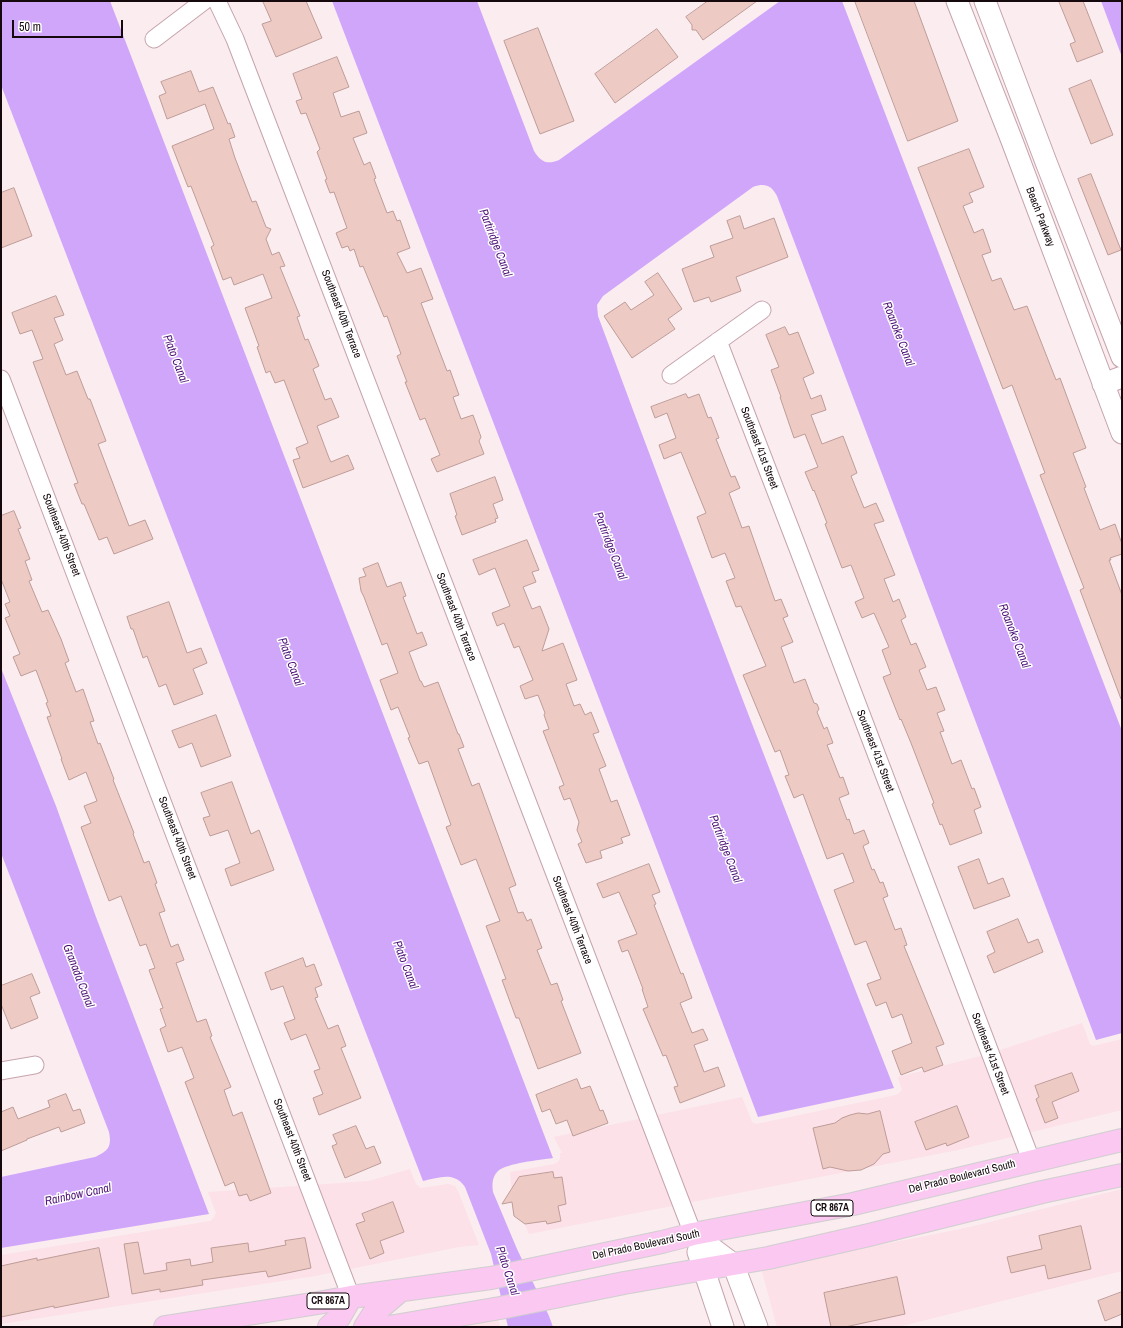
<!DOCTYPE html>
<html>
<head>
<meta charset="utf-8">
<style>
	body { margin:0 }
	#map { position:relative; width:1123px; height:1328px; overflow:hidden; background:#faecef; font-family:"Archivo Narrow",sans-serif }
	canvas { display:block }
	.frame { position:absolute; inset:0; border:2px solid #15090d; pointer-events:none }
	.scale { position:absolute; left:12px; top:20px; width:111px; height:18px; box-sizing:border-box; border:2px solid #15090d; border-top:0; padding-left:5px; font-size:12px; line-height:14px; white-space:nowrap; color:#15090d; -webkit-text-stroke:3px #fff; paint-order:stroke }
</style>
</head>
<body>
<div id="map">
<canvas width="1123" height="1328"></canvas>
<div class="frame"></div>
<div class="scale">50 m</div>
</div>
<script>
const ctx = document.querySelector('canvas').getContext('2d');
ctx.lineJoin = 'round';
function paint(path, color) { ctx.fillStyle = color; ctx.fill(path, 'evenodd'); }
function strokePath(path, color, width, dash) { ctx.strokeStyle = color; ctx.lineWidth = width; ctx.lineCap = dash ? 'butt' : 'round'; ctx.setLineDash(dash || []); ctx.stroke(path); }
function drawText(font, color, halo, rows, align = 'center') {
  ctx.font = font + ' "Archivo Narrow",sans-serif'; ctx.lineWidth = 3; ctx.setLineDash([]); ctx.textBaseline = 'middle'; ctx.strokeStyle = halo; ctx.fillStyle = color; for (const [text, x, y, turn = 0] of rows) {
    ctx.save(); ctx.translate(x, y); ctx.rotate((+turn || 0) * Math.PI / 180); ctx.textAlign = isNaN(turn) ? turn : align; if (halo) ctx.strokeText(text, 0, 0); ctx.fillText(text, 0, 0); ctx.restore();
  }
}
const built = new Path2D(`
	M 1082,1023 L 1090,1044 L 1093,1046 L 1122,1039 L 1122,1110 L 958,1150 L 529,1234 L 512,1194 L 510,1172 L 554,1164 L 558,1162 L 560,1159 L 560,1153 L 562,1153 L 554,1137 L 742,1097 L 752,1122 L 756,1124 L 896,1095 L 899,1093 L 902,1090 L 898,1077 L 985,1055 Z
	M 410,1169 L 416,1184 L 421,1188 L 448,1184 L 455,1186 L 458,1191 L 479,1245 L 459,1247 L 315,1276 L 1,1324 L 1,1255 L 210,1221 L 213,1219 L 216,1213 L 208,1192 L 369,1181 Z
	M 1122,1189 L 1122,1271 L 898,1327 L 777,1327 L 761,1268 L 781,1263 L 916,1238 L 970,1227 Z
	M 498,1317 L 500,1327 L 437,1327 Z`);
const water = new Path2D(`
	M 1,1 L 110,1 L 553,1158 C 540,1160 507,1163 498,1171 C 492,1177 492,1184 493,1192 L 517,1249 L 549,1316 L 553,1327 L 508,1327 L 491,1254 L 465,1187 C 454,1171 439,1178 423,1181 L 1,85 Z
	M 332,1 L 477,1 L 534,151 C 541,162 547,165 559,160 L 780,1 L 842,1 L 1122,731 L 1122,1033 L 1096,1040 L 777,196 C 771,185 765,183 753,187 L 603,296 L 597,305 L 598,316 C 694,575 793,832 894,1088 L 758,1117 L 657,850 Z
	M 1101,1 L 1122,1 L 1122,57 Z
	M 1,668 L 56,806 L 96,917 L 209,1214 L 1,1248 L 1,1177 L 95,1157 C 108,1151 112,1147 109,1132 L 1,853 Z`);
const building = new Path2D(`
	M 263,1 L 306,1 L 322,38 L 276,57 L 262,24 L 271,21 Z
	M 708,1 L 757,1 L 703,40 L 696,30 L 692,30 L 692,25 L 686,17 Z
	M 855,1 L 914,1 L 958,121 L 908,141 Z
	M 1059,1 L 1083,1 L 1103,52 L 1077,62 L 1070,44 L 1075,42 Z
	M 538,28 L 574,121 L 540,134 L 504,41 Z
	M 657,29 L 678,57 L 615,103 L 595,74 Z
	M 337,57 L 349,87 L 333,93 L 341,117 L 359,111 L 367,133 L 353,138 L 364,165 L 370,162 L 376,178 L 374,179 L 387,213 L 393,211 L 397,221 L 400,220 L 410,248 L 397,253 L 407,273 L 421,268 L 433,299 L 421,303 L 447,371 L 450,370 L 459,395 L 453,397 L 461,419 L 473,415 L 481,437 L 479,441 L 484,454 L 437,472 L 431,459 L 440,455 L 425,418 L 420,420 L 405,382 L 407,382 L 397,356 L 401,354 L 387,316 L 384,317 L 363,266 L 360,267 L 354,249 L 350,251 L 348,246 L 342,248 L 336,233 L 347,228 L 334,192 L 330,193 L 325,180 L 327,179 L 317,152 L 320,149 L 306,113 L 301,114 L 296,101 L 302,99 L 293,74 Z
	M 191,71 L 199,92 L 213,87 L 228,124 L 230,123 L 235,137 L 229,139 L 235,158 L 252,202 L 256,201 L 266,227 L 271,229 L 266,239 L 272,255 L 279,252 L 285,266 L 280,267 L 300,316 L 297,317 L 305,340 L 308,339 L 319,366 L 313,369 L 325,400 L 331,398 L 339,417 L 317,426 L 329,458 L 331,462 L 348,455 L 354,469 L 303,488 L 293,460 L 300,458 L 296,448 L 308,443 L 284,380 L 275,383 L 270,371 L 266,373 L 257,347 L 259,346 L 245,308 L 272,298 L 263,274 L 234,285 L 231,277 L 223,280 L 211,247 L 214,245 L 191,186 L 188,187 L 172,146 L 214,129 L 205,104 L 167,119 L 159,96 L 166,93 L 161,82 Z
	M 1091,80 L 1113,135 L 1091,144 L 1069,89 Z
	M 969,149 L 984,187 L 969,193 L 973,202 L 963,206 L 974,233 L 983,229 L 991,252 L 982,255 L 992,281 L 1001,278 L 1014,310 L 1027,306 L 1056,380 L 1060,378 L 1086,448 L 1073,453 L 1086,487 L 1084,488 L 1100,530 L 1115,524 L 1122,544 L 1122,554 L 1110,558 L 1111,560 L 1109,560 L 1122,595 L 1122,699 L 1121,699 L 1080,590 L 1084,588 L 1040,475 L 1045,473 L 1012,385 L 1003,389 L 918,168 Z
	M 1091,174 L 1121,250 L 1108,255 L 1078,179 Z
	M 14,188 L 32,236 L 1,248 L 1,193 Z
	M 740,216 L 744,229 L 774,218 L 788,257 L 736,277 L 741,291 L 711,302 L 709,297 L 694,302 L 682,269 L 714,257 L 710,246 L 733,238 L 727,221 Z
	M 658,273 L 682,309 L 668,319 L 675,329 L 632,358 L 604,316 L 625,302 L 631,310 L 654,295 L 645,282 Z
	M 56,296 L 64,315 L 54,318 L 63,340 L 54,344 L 66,375 L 77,371 L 88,399 L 90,399 L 106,441 L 98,444 L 129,526 L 145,520 L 153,539 L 114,554 L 107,537 L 99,540 L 84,504 L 82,504 L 74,484 L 78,483 L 33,362 L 43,359 L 32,330 L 20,334 L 12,313 Z
	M 785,327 L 789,335 L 798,332 L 814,373 L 803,378 L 811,399 L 821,395 L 826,410 L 811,415 L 822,444 L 843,436 L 857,473 L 851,476 L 864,508 L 876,503 L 884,521 L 874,524 L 895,575 L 884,579 L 893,602 L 899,599 L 906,617 L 901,620 L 911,645 L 916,643 L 926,667 L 919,670 L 927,690 L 936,687 L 945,710 L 937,713 L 944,731 L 940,732 L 952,764 L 961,760 L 972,789 L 974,788 L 981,807 L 974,810 L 982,833 L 950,845 L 942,824 L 940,825 L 932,804 L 934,803 L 911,743 L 901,719 L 900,720 L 883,677 L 891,674 L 882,650 L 889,647 L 874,613 L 862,618 L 855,602 L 864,598 L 851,565 L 842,568 L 825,524 L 827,523 L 814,490 L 813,491 L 805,472 L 818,467 L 805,434 L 794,438 L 780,397 L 781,397 L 771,370 L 779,367 L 766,335 Z
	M 686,394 L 688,398 L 699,394 L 708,418 L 711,417 L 719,438 L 716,439 L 731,477 L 735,476 L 740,488 L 729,493 L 742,528 L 749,526 L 775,601 L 781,599 L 788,616 L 783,618 L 793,642 L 781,647 L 794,683 L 805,679 L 814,703 L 817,704 L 819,709 L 817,712 L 824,729 L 827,727 L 833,743 L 827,745 L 840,778 L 843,777 L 849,794 L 839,798 L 847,820 L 849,819 L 854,834 L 864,830 L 869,843 L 863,846 L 872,870 L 874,869 L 880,883 L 883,882 L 888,896 L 883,898 L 895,930 L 901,928 L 907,945 L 904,946 L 944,1044 L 936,1047 L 943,1065 L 924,1072 L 922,1067 L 901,1075 L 892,1051 L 912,1043 L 902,1014 L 892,1018 L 886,1002 L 876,1006 L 867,984 L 881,979 L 866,941 L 855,945 L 834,890 L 854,882 L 843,853 L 827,859 L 803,794 L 794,798 L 785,776 L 789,775 L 780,750 L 775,752 L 743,675 L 766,666 L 741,606 L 736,607 L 726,581 L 735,578 L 725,553 L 712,558 L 697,517 L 706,513 L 681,452 L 664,459 L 659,445 L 676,438 L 667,413 L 655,418 L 651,407 Z
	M 495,477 L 503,500 L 493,504 L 498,518 L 495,519 L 496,522 L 462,535 L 455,516 L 457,515 L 450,494 Z
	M 14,511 L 21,528 L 18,529 L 30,559 L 25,561 L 32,580 L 29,581 L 42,612 L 48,610 L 61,639 L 69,661 L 65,663 L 76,692 L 83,689 L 94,721 L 90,722 L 98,744 L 100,743 L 114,779 L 113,780 L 134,833 L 133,834 L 144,863 L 149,861 L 157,883 L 155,884 L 165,911 L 159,913 L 171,947 L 178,944 L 184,960 L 176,963 L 197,1022 L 206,1019 L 212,1036 L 210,1037 L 231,1087 L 224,1090 L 233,1116 L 242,1112 L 271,1193 L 250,1201 L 247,1194 L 239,1196 L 234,1182 L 225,1186 L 185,1082 L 194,1078 L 182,1047 L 168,1052 L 160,1029 L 166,1026 L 160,1009 L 163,1008 L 149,970 L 155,968 L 146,944 L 140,946 L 121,896 L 109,901 L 81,827 L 91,823 L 84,806 L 97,801 L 86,772 L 69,780 L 61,759 L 62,759 L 47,717 L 51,716 L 46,703 L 48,702 L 36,670 L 21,676 L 13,657 L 20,654 L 5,618 L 10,616 L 5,604 L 10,602 L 1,579 L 1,516 Z
	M 527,540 L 539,570 L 532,572 L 536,582 L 523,587 L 532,609 L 540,606 L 549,629 L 542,651 L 563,643 L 577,680 L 566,684 L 574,706 L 580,704 L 585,715 L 591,712 L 599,732 L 593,734 L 606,766 L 599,769 L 611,802 L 617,800 L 630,835 L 621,838 L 623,843 L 600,851 L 602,858 L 586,863 L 578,844 L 582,842 L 577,830 L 579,822 L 570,798 L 564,800 L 559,787 L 564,785 L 543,731 L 549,729 L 544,715 L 545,713 L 538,695 L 525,699 L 520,686 L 533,680 L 519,646 L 514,648 L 504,623 L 497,626 L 492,613 L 510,606 L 495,568 L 479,575 L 473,560 Z
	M 378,563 L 387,587 L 401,582 L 406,596 L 403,597 L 417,634 L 422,632 L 427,645 L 409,652 L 420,681 L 421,681 L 424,687 L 438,682 L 458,734 L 459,734 L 464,747 L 458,749 L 472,786 L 479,783 L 516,885 L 509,888 L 518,913 L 523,912 L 527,921 L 531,919 L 542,948 L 537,950 L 551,985 L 557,983 L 563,1000 L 561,1001 L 581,1053 L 538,1069 L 519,1018 L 516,1018 L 502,980 L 506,979 L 486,926 L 500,921 L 476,859 L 461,865 L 446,827 L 451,825 L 428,761 L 419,764 L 408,738 L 410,737 L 398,707 L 391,710 L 380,680 L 398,673 L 387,643 L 382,645 L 364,597 L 361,591 L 359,578 L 366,576 L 363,569 Z
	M 169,602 L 187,653 L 201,648 L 207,663 L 193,669 L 203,694 L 174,705 L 166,684 L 159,687 L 147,656 L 143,658 L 133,629 L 131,629 L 127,617 Z
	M 216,715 L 231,756 L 201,767 L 192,743 L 179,748 L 172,731 Z
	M 232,782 L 251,834 L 259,830 L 274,870 L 231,886 L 225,869 L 240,863 L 228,830 L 210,836 L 203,818 L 210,816 L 201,793 Z
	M 979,859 L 988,884 L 1003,878 L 1010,896 L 974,909 L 958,867 Z
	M 649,864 L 660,892 L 652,895 L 656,904 L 654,905 L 681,974 L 683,973 L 692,998 L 680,1003 L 692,1033 L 703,1029 L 708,1040 L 694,1045 L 704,1072 L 718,1067 L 725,1086 L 680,1103 L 674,1087 L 678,1086 L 666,1055 L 663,1056 L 643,1009 L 648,1007 L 642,989 L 643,989 L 628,950 L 622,952 L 618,941 L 637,934 L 619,892 L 603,898 L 597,884 Z
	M 1018,919 L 1028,943 L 1038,939 L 1043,952 L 994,973 L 987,956 L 995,952 L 987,932 Z
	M 303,958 L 306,967 L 314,964 L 322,985 L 315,988 L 318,997 L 315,998 L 328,1029 L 338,1025 L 346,1046 L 341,1048 L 361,1098 L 319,1115 L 313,1098 L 323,1094 L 314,1071 L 320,1069 L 306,1034 L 291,1040 L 284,1023 L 295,1019 L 283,986 L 271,990 L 265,973 Z
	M 32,974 L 40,993 L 30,997 L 38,1018 L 11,1029 L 1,1004 L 1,986 Z
	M 1072,1073 L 1079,1091 L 1052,1102 L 1058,1118 L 1045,1123 L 1036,1099 L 1039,1097 L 1035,1086 Z
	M 577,1079 L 581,1089 L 590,1086 L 600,1111 L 603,1110 L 608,1123 L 573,1136 L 567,1120 L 556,1124 L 550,1109 L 542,1112 L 536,1095 Z
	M 66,1094 L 73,1111 L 80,1109 L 85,1123 L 61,1132 L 59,1127 L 27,1139 L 27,1140 L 1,1151 L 1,1112 L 13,1107 L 18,1119 L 50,1107 L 48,1101 Z
	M 957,1106 L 969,1137 L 947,1146 L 946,1143 L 926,1150 L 915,1122 Z
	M 880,1111 L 890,1152 L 883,1154 L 874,1164 L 861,1170 L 848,1171 L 830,1167 L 823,1169 L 813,1128 L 835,1123 L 842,1118 L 850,1115 L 858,1113 L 867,1114 Z
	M 356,1126 L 366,1149 L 374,1146 L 381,1163 L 345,1178 L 332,1146 L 337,1144 L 333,1135 Z
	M 553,1172 L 554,1178 L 562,1177 L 566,1204 L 558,1206 L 561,1221 L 547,1224 L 546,1221 L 525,1224 L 514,1216 L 512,1202 L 502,1204 L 519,1177 Z
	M 393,1202 L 404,1232 L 380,1241 L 384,1253 L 370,1259 L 356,1224 L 365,1221 L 362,1214 Z
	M 1081,1226 L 1091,1269 L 1048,1279 L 1045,1265 L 1011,1273 L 1007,1257 L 1042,1249 L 1039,1236 Z
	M 305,1238 L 311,1268 L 268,1277 L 266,1271 L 202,1280 L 203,1285 L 160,1292 L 160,1289 L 132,1294 L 124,1244 L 138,1242 L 144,1274 L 167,1270 L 166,1263 L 190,1259 L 191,1266 L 213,1262 L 211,1248 L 248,1243 L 249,1252 L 286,1245 L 285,1241 Z
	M 99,1248 L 109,1297 L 54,1308 L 54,1306 L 1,1317 L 1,1266 L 37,1258 L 37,1260 Z
	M 897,1277 L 905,1314 L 845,1327 L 831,1327 L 824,1293 Z
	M 1122,1292 L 1122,1314 L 1105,1321 L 1098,1301 Z`);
const minor = new Path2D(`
	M 217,1 L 235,39 L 693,1234
	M 154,39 L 204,1
	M 718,341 L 797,546 L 1031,1160
	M 671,375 L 762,310
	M 1,379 L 351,1297
	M 1,1071 L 35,1065`);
const tertiary = new Path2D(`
	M 957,1 L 1012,141 L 1122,433
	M 985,1 L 1046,162 L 1122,357
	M 1103,384 L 1122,377
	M 693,1234 L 733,1264 L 757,1327
	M 698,1252 L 723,1327`);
const primary = new Path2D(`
	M 165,1327 L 318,1303 L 351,1297 L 491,1278 L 662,1242 L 693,1234 L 853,1204 L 1122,1140
	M 329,1327 L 339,1318 L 351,1297
	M 365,1327 L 374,1313 L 401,1290
	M 389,1327 L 500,1308 L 624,1283 L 768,1258 L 869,1235 L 1042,1192 L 1122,1175`);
const shields = [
	[832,1208,42],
	[328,1301,42]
];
const shieldNames = [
	["CR 867A",832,1208],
	["CR 867A",328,1301]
];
const streetNames = [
	["Beach Parkway",1040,217,69],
	["Southeast 40th Terrace",341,314,69],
	["Southeast 41st Street",759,448,69],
	["Southeast 40th Street",61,535,69],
	["Southeast 40th Terrace",456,617,69],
	["Southeast 41st Street",875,751,69],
	["Southeast 40th Street",177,838,69],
	["Southeast 40th Terrace",572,920,69],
	["Southeast 41st Street",990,1054,69],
	["Southeast 40th Street",292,1140,69],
	["Del Prado Boulevard South",962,1177,-14],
	["Del Prado Boulevard South",646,1245,-12]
];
const waterNames = [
	["Partiridge Canal",495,243,69],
	["Roanoke Canal",898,334,69],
	["Plato Canal",175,359,69],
	["Partiridge Canal",610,546,69],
	["Roanoke Canal",1014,636,69],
	["Plato Canal",290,662,69],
	["Partiridge Canal",725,849,69],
	["Plato Canal",405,965,69],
	["Granada Canal",78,976,69],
	["Rainbow Canal",78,1195,-12],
	["Plato Canal",507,1271,72]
];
paint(built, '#fce1e8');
paint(water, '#d0a6fb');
paint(building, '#eecac5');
strokePath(building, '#be9c97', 1);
strokePath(minor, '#c6a4ad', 19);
strokePath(tertiary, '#c6a4ad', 23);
strokePath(primary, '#d0cecf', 24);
strokePath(minor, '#fff', 17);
strokePath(tertiary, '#fff', 21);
strokePath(primary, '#fac8f1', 22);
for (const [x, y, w] of shields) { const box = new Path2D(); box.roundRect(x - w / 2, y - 8, w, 16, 3); ctx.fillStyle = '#fff'; ctx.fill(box); strokePath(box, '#15090d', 1); }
drawText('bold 10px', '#15090d', null, shieldNames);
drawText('11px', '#15090d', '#fff', streetNames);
drawText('italic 12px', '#4f1477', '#fff', waterNames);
</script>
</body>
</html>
